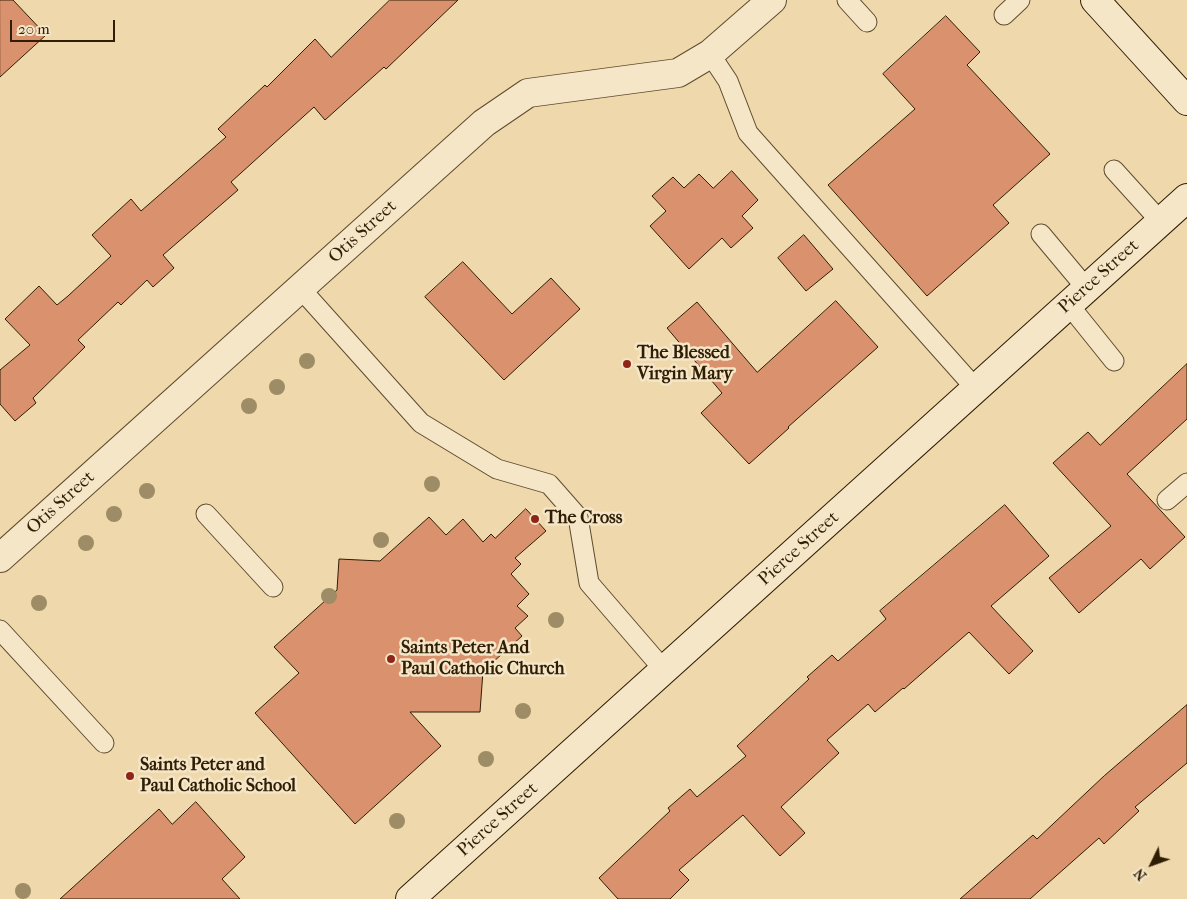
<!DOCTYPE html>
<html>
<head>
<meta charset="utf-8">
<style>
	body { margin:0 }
	#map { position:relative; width:1187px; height:899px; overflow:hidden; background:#efd8ab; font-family:"IM FELL French Canon",serif }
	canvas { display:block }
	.north { position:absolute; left:1127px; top:839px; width:50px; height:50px; -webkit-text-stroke:4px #f5e6c8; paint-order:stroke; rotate:228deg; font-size:14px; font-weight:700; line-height:20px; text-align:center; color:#2f1d04 }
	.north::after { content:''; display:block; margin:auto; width:18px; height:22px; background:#2f1d04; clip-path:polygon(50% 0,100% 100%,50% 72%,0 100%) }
	.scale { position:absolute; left:10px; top:20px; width:105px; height:22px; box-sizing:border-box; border:2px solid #2f1d04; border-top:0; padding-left:6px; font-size:15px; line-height:18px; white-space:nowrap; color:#2f1d04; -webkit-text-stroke:4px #f5e6c8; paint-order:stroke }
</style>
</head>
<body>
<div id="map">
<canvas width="1187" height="899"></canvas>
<div class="north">N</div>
<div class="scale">20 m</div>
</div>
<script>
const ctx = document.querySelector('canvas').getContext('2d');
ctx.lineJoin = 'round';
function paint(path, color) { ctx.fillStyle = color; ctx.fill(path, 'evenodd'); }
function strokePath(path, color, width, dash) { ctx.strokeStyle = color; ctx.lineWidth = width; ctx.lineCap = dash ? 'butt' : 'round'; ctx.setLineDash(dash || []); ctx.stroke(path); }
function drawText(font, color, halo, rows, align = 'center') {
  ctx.font = font + ' "IM FELL French Canon",serif'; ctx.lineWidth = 5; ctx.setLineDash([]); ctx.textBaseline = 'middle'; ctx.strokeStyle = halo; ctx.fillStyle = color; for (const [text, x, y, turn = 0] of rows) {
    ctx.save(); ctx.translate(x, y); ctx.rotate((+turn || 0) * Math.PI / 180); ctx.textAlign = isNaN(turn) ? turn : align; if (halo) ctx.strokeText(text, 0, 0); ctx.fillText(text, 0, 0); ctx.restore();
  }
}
const building = new Path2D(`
	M 0,0 L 13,0 L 46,35 L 0,77 Z
	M 390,0 L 458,0 L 386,69 L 384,67 L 325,120 L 314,107 L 231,182 L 238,190 L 163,255 L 174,268 L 153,287 L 147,280 L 121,305 L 118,302 L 78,340 L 85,347 L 33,398 L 36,403 L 15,421 L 0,404 L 0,370 L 30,345 L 5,319 L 39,286 L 57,305 L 68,296 L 111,256 L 92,235 L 131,199 L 141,211 L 226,137 L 218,129 L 265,85 L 267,87 L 315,39 L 331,57 Z
	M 946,16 L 980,52 L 967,65 L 1050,154 L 993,205 L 1009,223 L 927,296 L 828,185 L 915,109 L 883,74 Z
	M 732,171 L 758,200 L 742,216 L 753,228 L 731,248 L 722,238 L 689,269 L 650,226 L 666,211 L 652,196 L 673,177 L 684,188 L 699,174 L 713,188 Z
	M 804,235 L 833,269 L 806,291 L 778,258 Z
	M 463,262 L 512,314 L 551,278 L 580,309 L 504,380 L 425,297 Z
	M 836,301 L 878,347 L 788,427 L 789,428 L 749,464 L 701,413 L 722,393 L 667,328 L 697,302 L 757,372 Z
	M 1187,364 L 1187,419 L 1127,474 L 1185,537 L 1150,569 L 1141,559 L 1079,613 L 1049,578 L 1111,526 L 1053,463 L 1088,432 L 1100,445 Z
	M 1005,505 L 1049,556 L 991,606 L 1033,651 L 1009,674 L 969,632 L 904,689 L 903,688 L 875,712 L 868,704 L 827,740 L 839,753 L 781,807 L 805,833 L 780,856 L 743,815 L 679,870 L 689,880 L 670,899 L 618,899 L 599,878 L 670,811 L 668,808 L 690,789 L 697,797 L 746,756 L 737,746 L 809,679 L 807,677 L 832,655 L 838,661 L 886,619 L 880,611 Z
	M 526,509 L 546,531 L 515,558 L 521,564 L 511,574 L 529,594 L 517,606 L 528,616 L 515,628 L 522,636 L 483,671 L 480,712 L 410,712 L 441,746 L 355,824 L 255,713 L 299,673 L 274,647 L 337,590 L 339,559 L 380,561 L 429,517 L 446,535 L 463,519 L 483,542 L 491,534 L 495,538 Z
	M 1187,705 L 1187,763 L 1135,807 L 1139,811 L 1104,844 L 1099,838 L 1030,899 L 960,899 L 1033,835 L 1037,839 L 1104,776 Z
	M 196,802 L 245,857 L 222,879 L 240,899 L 60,899 L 159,809 L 172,824 Z`);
const lane = new Path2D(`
	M 847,0 L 867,22
	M 1004,15 L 1020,0
	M 710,54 L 728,81 L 748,133 L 976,389
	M 1114,170 L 1161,222
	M 1041,234 L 1087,289
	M 300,288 L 421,423 L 497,469 L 549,484 L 578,517 L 589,583 L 664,670
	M 1069,305 L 1114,361
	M 1167,500 L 1187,483
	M 206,514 L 273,587
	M 0,630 L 104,743`);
const street = new Path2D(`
	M 0,558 L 484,123 L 528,93 L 678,73 L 710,54 L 772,0`);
const secondary = new Path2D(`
	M 1095,0 L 1187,101
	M 410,899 L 1187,198`);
const trees = [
	[307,361],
	[277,387],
	[249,406],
	[432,484],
	[147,491],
	[114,514],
	[381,540],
	[86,543],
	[329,596],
	[39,603],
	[556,620],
	[523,711],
	[486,759],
	[397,821],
	[23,891]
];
const markers = [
	[627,364,5,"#8f2418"],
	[535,519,5,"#8f2418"],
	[391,659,5,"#8f2418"],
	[130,776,5,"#8f2418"]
];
const streetNames = [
	["Otis Street",363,232,-42],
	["Pierce Street",1099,277,-42],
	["Otis Street",61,503,-42],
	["Pierce Street",799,549,-42],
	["Pierce Street",498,820,-42]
];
const poiNames = [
	["The Blessed",637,354],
	["Virgin Mary",637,375],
	["The Cross",545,519],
	["Saints Peter And",401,649],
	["Paul Catholic Church",401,670],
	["Saints Peter and",140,766],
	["Paul Catholic School",140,787]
];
paint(building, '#da926e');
strokePath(building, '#2f1d04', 1);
strokePath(lane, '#5f4c2e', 21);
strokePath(street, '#5f4c2e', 30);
strokePath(secondary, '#2f1d04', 30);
strokePath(lane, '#f5e6c8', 19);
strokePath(street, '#f5e6c8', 28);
strokePath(secondary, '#f5e6c8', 28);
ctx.fillStyle = '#9d8c65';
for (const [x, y] of trees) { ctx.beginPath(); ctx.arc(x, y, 8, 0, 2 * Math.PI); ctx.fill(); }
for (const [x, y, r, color] of markers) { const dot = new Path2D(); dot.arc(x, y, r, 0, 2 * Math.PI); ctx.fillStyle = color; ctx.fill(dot); strokePath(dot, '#f5e6c8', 2); }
drawText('18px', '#2f1d04', '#f5e6c8', streetNames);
drawText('bold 18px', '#2f1d04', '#f5e6c8', poiNames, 'left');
</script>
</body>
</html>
